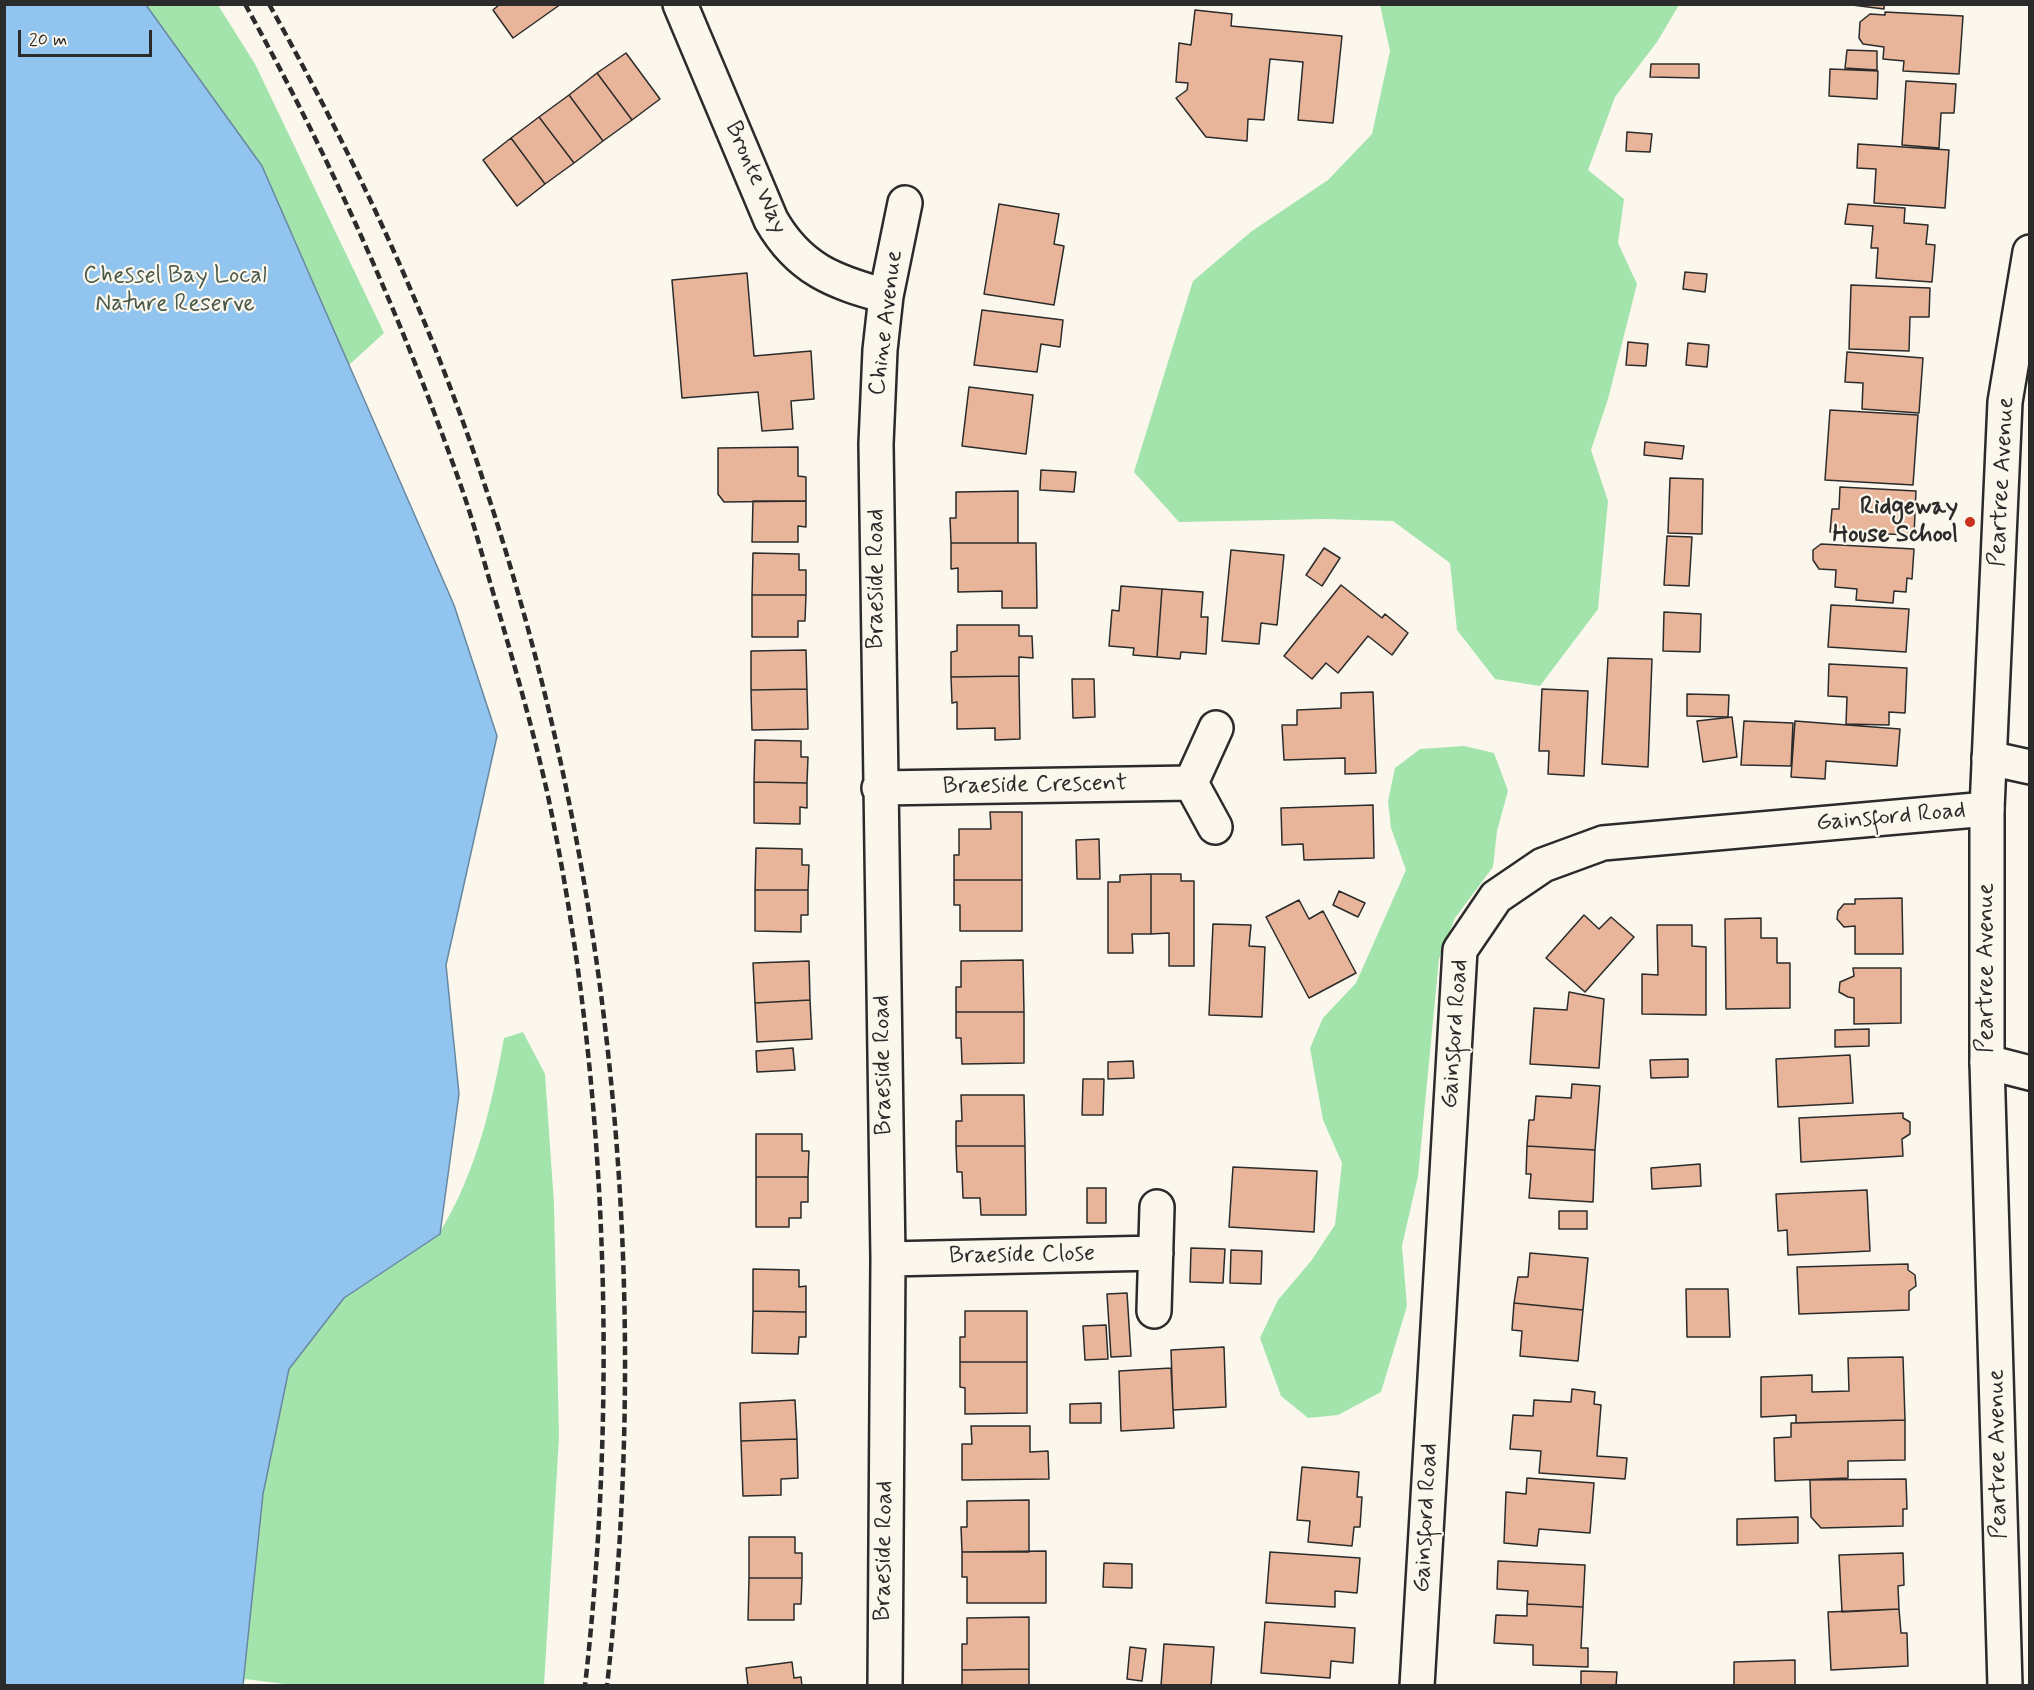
<!DOCTYPE html>
<html>
<head>
<meta charset="utf-8">
<style>
	body { margin:0 }
	#map { position:relative; width:2034px; height:1690px; overflow:hidden; background:#fbf7ec; font-family:Mynerve,sans-serif }
	canvas { display:block }
	.frame { position:absolute; inset:0; border:6px solid #2b2b2b; pointer-events:none }
	.scale { position:absolute; left:18px; top:30px; width:134px; height:27px; box-sizing:border-box; border:3px solid #2b2b2b; border-top:0; padding-left:8px; font-size:18px; line-height:21px; white-space:nowrap; color:#2b2b2b; -webkit-text-stroke:4px #fbf7ec; paint-order:stroke }
</style>
</head>
<body>
<div id="map">
<canvas width="2034" height="1690"></canvas>
<div class="frame"></div>
<div class="scale">20 m</div>
</div>
<script>
const ctx = document.querySelector('canvas').getContext('2d');
ctx.lineJoin = 'round';
function paint(path, color) { ctx.fillStyle = color; ctx.fill(path, 'evenodd'); }
function strokePath(path, color, width, dash) { ctx.strokeStyle = color; ctx.lineWidth = width; ctx.lineCap = dash ? 'butt' : 'round'; ctx.setLineDash(dash || []); ctx.stroke(path); }
function drawText(font, color, halo, rows, align = 'center') {
  ctx.font = font + ' Mynerve,sans-serif'; ctx.lineWidth = 4.5; ctx.setLineDash([]); ctx.textBaseline = 'middle'; ctx.strokeStyle = halo; ctx.fillStyle = color; for (const [text, x, y, turn = 0] of rows) {
    ctx.save(); ctx.translate(x, y); ctx.rotate((+turn || 0) * Math.PI / 180); ctx.textAlign = isNaN(turn) ? turn : align; if (halo) ctx.strokeText(text, 0, 0); ctx.fillText(text, 0, 0); ctx.restore();
  }
}
const green = new Path2D(`
	M 5,5 L 218,5 L 255,64 L 384,333 L 349,365 L 454,605 L 497,736 L 446,965 L 459,1094 L 440,1232 C 476,1173 492,1105 504,1038 L 523,1032 L 545,1074 L 554,1204 L 559,1438 L 544,1685 L 301,1686 L 245,1679 L 243,1686 L 5,1686 Z
	M 1380,5 L 1679,5 L 1657,42 L 1615,97 L 1588,170 L 1624,199 L 1618,243 L 1637,284 L 1608,399 L 1591,450 L 1608,501 L 1598,609 L 1540,686 L 1495,679 L 1457,630 L 1450,563 L 1393,521 L 1326,519 L 1179,522 L 1134,472 L 1193,281 L 1252,231 L 1328,180 L 1372,134 L 1390,51 Z
	M 1464,746 L 1494,753 L 1508,791 L 1497,831 L 1493,867 L 1455,918 L 1439,959 L 1418,1176 L 1402,1246 L 1407,1306 L 1381,1392 L 1338,1415 L 1308,1418 L 1281,1396 L 1260,1338 L 1278,1300 L 1311,1261 L 1335,1225 L 1342,1163 L 1323,1120 L 1310,1048 L 1323,1018 L 1356,983 L 1406,870 L 1391,828 L 1388,801 L 1395,768 L 1420,749 Z`);
const water = new Path2D(`
	M 5,4 L 146,5 L 262,166 L 454,605 L 497,736 L 446,965 L 459,1094 L 440,1234 L 344,1298 L 289,1369 L 263,1494 L 243,1685 L 5,1685 Z`);
const building = new Path2D(`
	M 500,4 L 561,4 L 513,38 L 493,10 Z
	M 1844,4 L 1884,4 L 1884,9 Z
	M 1195,10 L 1232,14 L 1231,26 L 1342,36 L 1333,123 L 1298,120 L 1303,62 L 1270,59 L 1264,120 L 1248,119 L 1247,141 L 1206,137 L 1176,98 L 1187,90 L 1188,83 L 1176,82 L 1179,43 L 1191,45 Z
	M 1885,12 L 1963,16 L 1959,74 L 1903,71 L 1904,61 L 1883,59 L 1884,47 L 1863,44 L 1859,38 L 1860,22 L 1870,14 L 1885,15 Z
	M 1847,50 L 1877,51 L 1877,70 L 1845,68 Z
	M 626,53 L 660,99 L 632,120 L 597,73 Z
	M 1651,64 L 1699,64 L 1699,78 L 1650,77 Z
	M 1830,69 L 1878,71 L 1877,99 L 1829,96 Z
	M 597,73 L 632,120 L 603,141 L 569,95 Z
	M 1906,81 L 1956,84 L 1954,113 L 1941,113 L 1939,148 L 1902,145 Z
	M 569,95 L 603,141 L 574,163 L 539,117 Z
	M 539,117 L 574,163 L 545,184 L 511,138 Z
	M 1627,132 L 1652,134 L 1650,152 L 1626,151 Z
	M 511,138 L 545,184 L 517,206 L 483,160 Z
	M 1858,144 L 1949,150 L 1945,208 L 1874,203 L 1876,169 L 1857,168 Z
	M 999,204 L 1059,214 L 1054,244 L 1064,246 L 1054,305 L 984,294 Z
	M 1848,204 L 1905,208 L 1904,223 L 1928,225 L 1926,244 L 1935,245 L 1932,282 L 1876,278 L 1878,248 L 1871,248 L 1873,226 L 1845,224 Z
	M 1685,272 L 1707,274 L 1705,292 L 1683,289 Z
	M 747,273 L 754,356 L 811,351 L 814,399 L 791,401 L 793,429 L 762,431 L 758,392 L 682,398 L 672,280 Z
	M 1851,285 L 1930,288 L 1929,317 L 1910,317 L 1909,351 L 1849,349 Z
	M 982,310 L 1063,320 L 1060,347 L 1041,344 L 1037,372 L 974,365 Z
	M 1628,342 L 1648,344 L 1646,366 L 1626,365 Z
	M 1688,343 L 1709,345 L 1707,367 L 1686,365 Z
	M 1847,352 L 1923,358 L 1919,413 L 1862,409 L 1863,383 L 1845,382 Z
	M 969,387 L 1033,395 L 1026,454 L 962,446 Z
	M 1830,410 L 1918,415 L 1913,485 L 1825,480 Z
	M 1645,442 L 1684,446 L 1682,459 L 1644,455 Z
	M 798,447 L 798,476 L 806,477 L 806,501 L 724,502 L 718,494 L 718,448 Z
	M 1041,470 L 1076,472 L 1074,492 L 1040,490 Z
	M 1670,478 L 1703,479 L 1702,534 L 1668,533 Z
	M 1840,487 L 1916,491 L 1914,535 L 1830,532 L 1832,509 L 1839,509 Z
	M 1018,491 L 1018,543 L 951,543 L 950,518 L 956,518 L 956,492 Z
	M 753,501 L 806,501 L 806,527 L 798,526 L 798,542 L 752,542 Z
	M 1667,536 L 1692,537 L 1689,586 L 1664,585 Z
	M 951,543 L 1036,543 L 1037,608 L 1002,608 L 1002,591 L 958,592 L 958,568 L 951,569 Z
	M 1821,544 L 1914,549 L 1912,579 L 1907,578 L 1906,592 L 1894,591 L 1893,603 L 1856,600 L 1857,589 L 1835,587 L 1836,570 L 1819,569 L 1813,560 L 1813,550 Z
	M 1324,548 L 1340,558 L 1322,586 L 1306,575 Z
	M 1231,550 L 1284,555 L 1277,625 L 1261,623 L 1259,644 L 1222,641 Z
	M 753,553 L 799,554 L 799,570 L 806,570 L 806,595 L 752,595 Z
	M 1341,585 L 1382,618 L 1385,614 L 1408,633 L 1392,655 L 1368,636 L 1338,673 L 1326,663 L 1312,679 L 1284,656 Z
	M 1121,586 L 1162,589 L 1157,657 L 1133,655 L 1134,648 L 1109,646 L 1112,610 L 1119,611 Z
	M 1162,589 L 1203,592 L 1201,617 L 1208,617 L 1206,654 L 1181,652 L 1180,659 L 1157,657 Z
	M 752,595 L 806,595 L 805,621 L 798,621 L 798,637 L 752,637 Z
	M 1831,605 L 1909,609 L 1906,652 L 1828,647 Z
	M 1664,612 L 1701,614 L 1700,652 L 1663,651 Z
	M 957,625 L 1019,625 L 1019,636 L 1032,636 L 1033,658 L 1019,657 L 1019,676 L 951,677 L 951,652 L 957,651 Z
	M 806,650 L 807,689 L 751,690 L 751,651 Z
	M 1608,658 L 1652,659 L 1648,767 L 1602,764 Z
	M 1829,664 L 1907,668 L 1905,713 L 1889,712 L 1889,725 L 1846,724 L 1847,697 L 1828,696 Z
	M 1019,676 L 1020,739 L 995,740 L 995,728 L 957,729 L 957,702 L 952,703 L 951,677 Z
	M 1072,679 L 1094,679 L 1095,717 L 1073,718 Z
	M 807,689 L 808,729 L 752,730 L 751,690 Z
	M 1542,689 L 1588,691 L 1584,776 L 1548,774 L 1549,751 L 1539,751 Z
	M 1373,692 L 1376,773 L 1345,774 L 1345,758 L 1284,760 L 1282,725 L 1297,725 L 1297,710 L 1341,708 L 1341,693 Z
	M 1687,694 L 1729,695 L 1728,717 L 1687,716 Z
	M 1732,717 L 1737,757 L 1703,762 L 1697,721 Z
	M 1744,721 L 1793,723 L 1791,766 L 1741,765 Z
	M 1795,721 L 1900,729 L 1897,766 L 1826,761 L 1825,779 L 1791,777 Z
	M 755,740 L 801,741 L 801,757 L 808,757 L 807,783 L 754,782 Z
	M 754,782 L 807,783 L 807,808 L 800,807 L 800,824 L 754,823 Z
	M 1373,805 L 1374,858 L 1304,860 L 1303,844 L 1282,845 L 1281,808 Z
	M 990,812 L 1022,812 L 1022,880 L 954,880 L 954,855 L 959,855 L 959,829 L 991,829 Z
	M 1099,839 L 1100,879 L 1077,879 L 1076,840 Z
	M 756,848 L 802,849 L 802,865 L 809,865 L 808,890 L 755,890 Z
	M 1151,874 L 1151,934 L 1132,934 L 1133,953 L 1108,953 L 1108,882 L 1120,882 L 1120,875 Z
	M 1151,874 L 1181,874 L 1181,881 L 1194,881 L 1194,966 L 1169,966 L 1169,933 L 1151,934 Z
	M 954,880 L 1022,880 L 1022,931 L 960,931 L 960,905 L 954,905 Z
	M 755,890 L 808,890 L 808,915 L 801,915 L 801,932 L 755,931 Z
	M 1339,891 L 1365,903 L 1358,917 L 1333,905 Z
	M 1902,898 L 1903,954 L 1855,954 L 1855,926 L 1844,927 L 1837,919 L 1838,911 L 1844,904 L 1855,904 L 1855,899 Z
	M 1299,900 L 1309,919 L 1323,911 L 1356,973 L 1309,998 L 1266,917 Z
	M 1584,915 L 1599,929 L 1611,917 L 1634,937 L 1585,992 L 1546,958 Z
	M 1761,918 L 1761,938 L 1777,938 L 1777,963 L 1790,963 L 1790,1008 L 1726,1009 L 1725,919 Z
	M 1213,924 L 1251,925 L 1249,946 L 1265,947 L 1262,1017 L 1209,1015 Z
	M 1657,925 L 1692,925 L 1692,946 L 1706,947 L 1706,1015 L 1642,1014 L 1642,974 L 1658,975 Z
	M 1023,960 L 1024,1012 L 956,1012 L 956,987 L 961,987 L 961,961 Z
	M 809,961 L 810,1000 L 755,1003 L 753,963 Z
	M 1853,968 L 1901,968 L 1901,1023 L 1854,1024 L 1854,998 L 1848,997 L 1839,992 L 1840,982 L 1854,976 Z
	M 1569,992 L 1604,999 L 1599,1068 L 1530,1064 L 1534,1008 L 1567,1010 Z
	M 810,1000 L 812,1039 L 757,1042 L 755,1003 Z
	M 956,1012 L 1024,1012 L 1024,1063 L 962,1064 L 961,1038 L 956,1038 Z
	M 1869,1029 L 1869,1046 L 1835,1047 L 1835,1030 Z
	M 793,1048 L 795,1070 L 757,1072 L 756,1051 Z
	M 1850,1055 L 1853,1103 L 1778,1107 L 1776,1059 Z
	M 1688,1059 L 1688,1077 L 1651,1078 L 1650,1060 Z
	M 1133,1061 L 1134,1078 L 1108,1079 L 1108,1062 Z
	M 1083,1079 L 1104,1079 L 1103,1115 L 1082,1115 Z
	M 1572,1084 L 1600,1086 L 1595,1150 L 1527,1146 L 1529,1120 L 1534,1120 L 1536,1096 L 1571,1098 Z
	M 961,1095 L 1024,1095 L 1025,1146 L 956,1146 L 956,1121 L 962,1121 Z
	M 1903,1113 L 1903,1118 L 1910,1122 L 1910,1134 L 1902,1139 L 1903,1156 L 1801,1162 L 1799,1118 Z
	M 756,1134 L 802,1134 L 802,1151 L 809,1151 L 808,1177 L 756,1177 Z
	M 956,1146 L 1025,1146 L 1026,1215 L 981,1215 L 980,1198 L 963,1198 L 962,1172 L 957,1172 Z
	M 1527,1146 L 1595,1150 L 1593,1202 L 1529,1198 L 1531,1174 L 1526,1174 Z
	M 1700,1164 L 1701,1186 L 1652,1189 L 1651,1168 Z
	M 1233,1167 L 1317,1171 L 1314,1232 L 1229,1227 Z
	M 756,1177 L 808,1177 L 808,1202 L 801,1202 L 801,1218 L 789,1218 L 789,1227 L 756,1227 Z
	M 1087,1188 L 1106,1188 L 1106,1223 L 1087,1223 Z
	M 1867,1190 L 1870,1251 L 1788,1255 L 1787,1230 L 1778,1231 L 1776,1194 Z
	M 1559,1211 L 1587,1211 L 1587,1229 L 1559,1229 Z
	M 1191,1248 L 1225,1249 L 1223,1283 L 1190,1282 Z
	M 1231,1250 L 1262,1251 L 1261,1284 L 1230,1283 Z
	M 1530,1253 L 1588,1258 L 1583,1310 L 1514,1303 L 1518,1277 L 1528,1277 Z
	M 1908,1264 L 1908,1270 L 1915,1275 L 1916,1286 L 1909,1291 L 1909,1310 L 1799,1314 L 1797,1267 Z
	M 753,1269 L 799,1270 L 799,1287 L 806,1286 L 806,1312 L 753,1311 Z
	M 1686,1289 L 1728,1289 L 1730,1337 L 1687,1337 Z
	M 1127,1293 L 1131,1356 L 1111,1357 L 1107,1294 Z
	M 1514,1303 L 1583,1310 L 1578,1361 L 1520,1356 L 1522,1331 L 1512,1330 Z
	M 753,1311 L 806,1312 L 806,1337 L 799,1337 L 798,1354 L 752,1353 Z
	M 965,1311 L 1027,1311 L 1027,1362 L 960,1362 L 960,1337 L 965,1337 Z
	M 1106,1325 L 1108,1359 L 1085,1360 L 1083,1326 Z
	M 1224,1347 L 1226,1407 L 1173,1410 L 1171,1350 Z
	M 1903,1357 L 1905,1420 L 1796,1423 L 1796,1415 L 1761,1417 L 1761,1377 L 1812,1375 L 1812,1392 L 1849,1391 L 1848,1358 Z
	M 960,1362 L 1027,1362 L 1027,1413 L 965,1414 L 965,1388 L 960,1387 Z
	M 1171,1368 L 1174,1428 L 1121,1431 L 1119,1371 Z
	M 1572,1389 L 1595,1392 L 1594,1404 L 1601,1405 L 1597,1456 L 1627,1458 L 1625,1479 L 1539,1473 L 1541,1451 L 1510,1449 L 1513,1415 L 1533,1416 L 1534,1400 L 1571,1402 Z
	M 795,1400 L 797,1439 L 741,1441 L 740,1403 Z
	M 1101,1403 L 1101,1423 L 1070,1423 L 1070,1404 Z
	M 1905,1420 L 1905,1460 L 1848,1461 L 1848,1478 L 1775,1481 L 1774,1438 L 1791,1437 L 1791,1423 Z
	M 971,1426 L 1030,1426 L 1030,1452 L 1048,1451 L 1049,1479 L 962,1480 L 962,1444 L 972,1444 Z
	M 797,1439 L 798,1478 L 781,1479 L 781,1495 L 743,1496 L 741,1441 Z
	M 1302,1467 L 1359,1472 L 1357,1497 L 1362,1497 L 1360,1527 L 1354,1527 L 1352,1546 L 1308,1542 L 1310,1521 L 1297,1520 Z
	M 1527,1478 L 1594,1483 L 1590,1533 L 1539,1529 L 1537,1546 L 1504,1543 L 1506,1492 L 1526,1494 Z
	M 1906,1479 L 1907,1509 L 1903,1509 L 1903,1526 L 1821,1528 L 1811,1517 L 1810,1480 Z
	M 1029,1500 L 1029,1552 L 962,1552 L 961,1527 L 967,1527 L 967,1501 Z
	M 1798,1517 L 1798,1543 L 1737,1545 L 1737,1519 Z
	M 749,1537 L 795,1537 L 795,1553 L 802,1553 L 802,1578 L 749,1578 Z
	M 1046,1551 L 1046,1603 L 967,1603 L 967,1577 L 962,1577 L 962,1552 Z
	M 1270,1552 L 1360,1558 L 1357,1593 L 1335,1591 L 1335,1607 L 1266,1603 Z
	M 1903,1553 L 1904,1585 L 1898,1586 L 1899,1609 L 1842,1612 L 1839,1555 Z
	M 1498,1561 L 1585,1565 L 1583,1607 L 1527,1604 L 1528,1591 L 1497,1589 Z
	M 1104,1563 L 1132,1564 L 1132,1588 L 1103,1587 Z
	M 749,1578 L 802,1578 L 801,1604 L 794,1604 L 794,1620 L 748,1620 Z
	M 1527,1604 L 1583,1607 L 1581,1648 L 1588,1648 L 1588,1667 L 1533,1665 L 1533,1645 L 1494,1643 L 1496,1615 L 1527,1616 Z
	M 1899,1609 L 1901,1633 L 1907,1633 L 1908,1666 L 1831,1670 L 1828,1612 Z
	M 1029,1617 L 1029,1669 L 962,1670 L 962,1644 L 967,1644 L 967,1618 Z
	M 1265,1622 L 1355,1628 L 1353,1663 L 1331,1661 L 1330,1678 L 1261,1673 Z
	M 1164,1644 L 1214,1647 L 1211,1686 L 1161,1686 Z
	M 1130,1647 L 1146,1649 L 1142,1681 L 1127,1679 Z
	M 1795,1660 L 1795,1686 L 1734,1686 L 1734,1662 Z
	M 792,1662 L 794,1678 L 801,1677 L 802,1686 L 748,1686 L 746,1668 Z
	M 1029,1669 L 1029,1686 L 962,1686 L 962,1670 Z
	M 1581,1671 L 1617,1672 L 1616,1686 L 1581,1686 Z`);
const street = new Path2D(`
	M 680,4 L 771,220 C 799,269 834,282 886,296
	M 1989,758 L 2030,767
	M 1191,783 L 1216,728
	M 879,788 L 1191,783 L 1215,827
	M 1987,1062 L 2030,1073
	M 888,1259 L 1156,1253
	M 1154,1311 L 1157,1207
	M 885,1686 L 888,1259 L 876,444 L 880,350 L 886,296 L 905,203
	M 1417,1686 L 1460,950 L 1496,897 L 1543,865 L 1603,843 L 1987,809`);
const secondary = new Path2D(`
	M 2005,1686 L 1987,1062 L 1987,809 L 2005,402 L 2030,252`);
const rail = new Path2D(`
	M 245,4 C 332,161 404,323 463,492 C 476,530 486,570 498,609 C 516,671 534,733 548,796 C 608,1082 618,1395 585,1686
	M 269,4 C 356,160 432,322 487,492 C 613,875 652,1285 607,1686`);
const markers = [
	[1970,522,6,"#c8321e"]
];
const streetNames = [
	["Bronte Way",755,178,66],
	["Chine Avenue",887,323,-83],
	["Peartree Avenue",2003,482,-87],
	["Braeside Road",877,579,-90],
	["Braeside Crescent",1035,786,-1],
	["Gainsford Road",1891,818,-5],
	["Peartree Avenue",1987,968,-90],
	["Gainsford Road",1456,1034,-86],
	["Braeside Road",884,1065,-91],
	["Braeside Close",1022,1256,-1],
	["Peartree Avenue",1999,1454,-91],
	["Gainsford Road",1427,1518,-87],
	["Braeside Road",885,1551,-89]
];
const parkNames = [
	["Chessel Bay Local",175,277],
	["Nature Reserve",175,305]
];
const poiNames = [
	["Ridgeway",1958,508],
	["House School",1958,536]
];
paint(green, '#a3e4ad');
paint(water, '#91c4ee');
strokePath(water, '#6887a0', 1.5);
paint(building, '#e8b59a');
strokePath(building, '#2b2b2b', 1.5);
strokePath(street, '#2b2b2b', 38);
strokePath(secondary, '#2b2b2b', 38);
strokePath(street, '#fbf7ec', 33);
strokePath(secondary, '#fbf7ec', 33);
strokePath(rail, '#2b2b2b', 4.5, [9, 4.5]);
for (const [x, y, r, color] of markers) { const dot = new Path2D(); dot.arc(x, y, r, 0, 2 * Math.PI); ctx.fillStyle = color; ctx.fill(dot); strokePath(dot, '#fbf7ec', 2); }
drawText('24px', '#2b2b2b', '#fbf7ec', streetNames);
drawText('24px', '#49594c', '#fbf7ec', parkNames);
drawText('bold 24px', '#2b2b2b', '#fbf7ec', poiNames, 'right');
</script>
</body>
</html>
